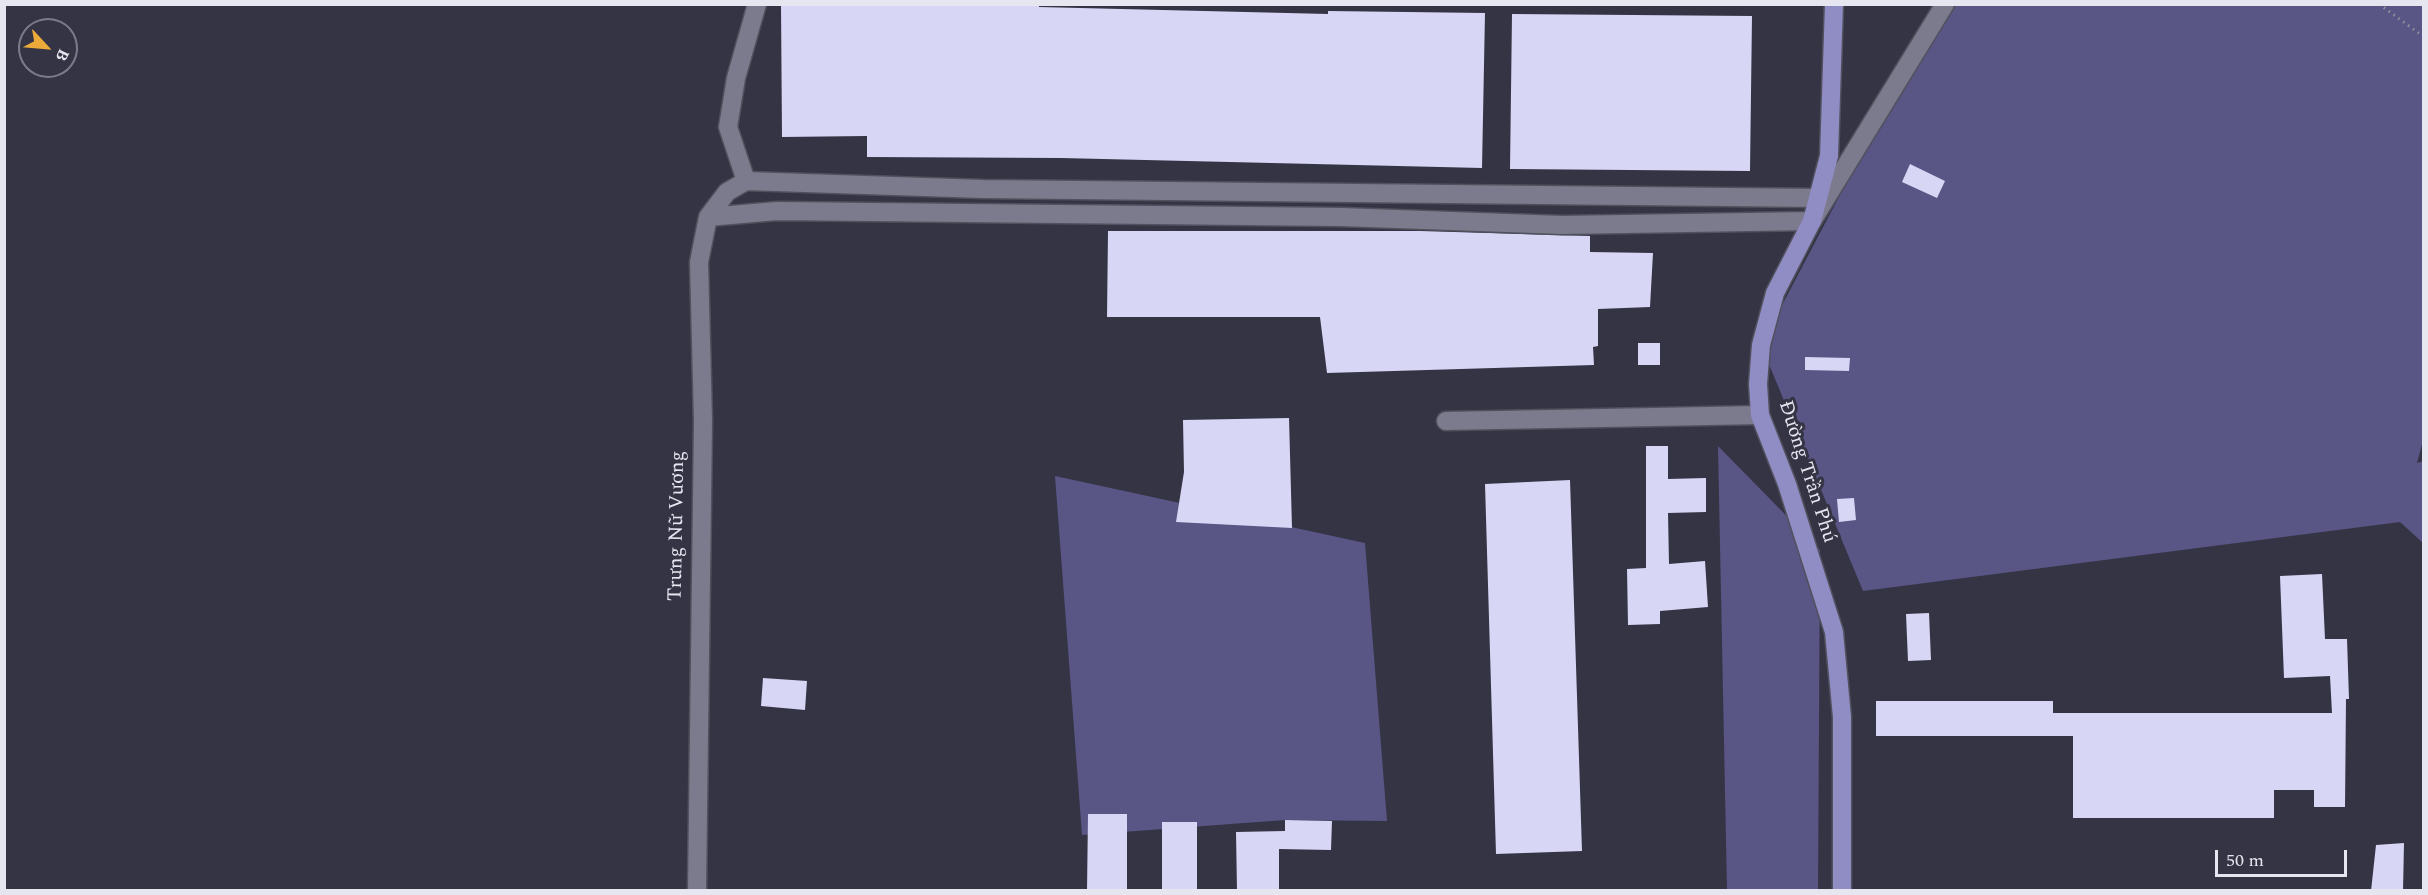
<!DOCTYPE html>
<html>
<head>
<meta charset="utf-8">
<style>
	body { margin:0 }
	#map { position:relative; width:2428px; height:895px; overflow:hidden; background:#353445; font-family:Spectral,serif }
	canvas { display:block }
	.frame { position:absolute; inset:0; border:6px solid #e6e6f0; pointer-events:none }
	.north { position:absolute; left:18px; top:18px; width:60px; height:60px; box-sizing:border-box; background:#353445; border:2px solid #7c7b89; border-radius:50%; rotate:116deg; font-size:16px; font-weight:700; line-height:24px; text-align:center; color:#e6e6f0 }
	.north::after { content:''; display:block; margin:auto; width:21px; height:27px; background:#ebaa39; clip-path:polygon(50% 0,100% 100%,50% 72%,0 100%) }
	.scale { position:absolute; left:2215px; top:850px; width:132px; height:27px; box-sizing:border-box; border:3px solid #e6e6f0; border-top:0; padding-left:8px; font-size:18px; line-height:21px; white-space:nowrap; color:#e6e6f0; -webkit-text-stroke:4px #353445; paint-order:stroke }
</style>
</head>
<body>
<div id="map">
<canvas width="2428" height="895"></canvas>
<div class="frame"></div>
<div class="north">B</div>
<div class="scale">50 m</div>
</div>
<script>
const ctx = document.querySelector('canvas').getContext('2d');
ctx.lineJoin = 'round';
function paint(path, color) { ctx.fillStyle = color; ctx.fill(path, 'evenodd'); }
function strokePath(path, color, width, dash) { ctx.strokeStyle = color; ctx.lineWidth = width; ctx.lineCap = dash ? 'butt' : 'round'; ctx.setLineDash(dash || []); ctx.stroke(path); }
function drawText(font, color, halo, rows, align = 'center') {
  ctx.font = font + ' Spectral,serif'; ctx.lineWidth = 6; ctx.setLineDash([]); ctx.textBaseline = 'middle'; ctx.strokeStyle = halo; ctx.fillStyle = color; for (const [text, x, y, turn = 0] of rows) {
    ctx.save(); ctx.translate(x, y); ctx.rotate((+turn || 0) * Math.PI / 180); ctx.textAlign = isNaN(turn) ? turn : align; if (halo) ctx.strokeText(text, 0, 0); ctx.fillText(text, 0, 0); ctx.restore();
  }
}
const green = new Path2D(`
	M 1940,5 L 2423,5 L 2424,437 L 2417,463 L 2423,461 L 2423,543 L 2400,522 L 1863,591 L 1761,345 Z
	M 1718,446 L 1820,550 L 1818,890 L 1727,890 Z
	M 1055,476 L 1365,543 L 1387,821 L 1285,820 L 1082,835 Z`);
const building = new Path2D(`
	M 1039,5 L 1039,7 L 1328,14 L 1328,11 L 1485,13 L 1482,168 L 1061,158 L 867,157 L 867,136 L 782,137 L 781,6 Z
	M 1512,14 L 1752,16 L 1750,171 L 1510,169 Z
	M 1910,164 L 1945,181 L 1937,198 L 1902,182 Z
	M 1108,231 L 1420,231 L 1590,236 L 1590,252 L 1653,253 L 1650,307 L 1598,309 L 1598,346 L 1593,347 L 1594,365 L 1327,373 L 1320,317 L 1107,317 Z
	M 1638,343 L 1660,343 L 1660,365 L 1638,365 Z
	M 1805,357 L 1850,358 L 1849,371 L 1805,370 Z
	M 1289,418 L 1292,528 L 1176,522 L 1184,472 L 1183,420 Z
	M 1646,446 L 1668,446 L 1668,479 L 1706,478 L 1706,512 L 1668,513 L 1669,564 L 1705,561 L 1708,607 L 1660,611 L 1660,624 L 1628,625 L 1627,569 L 1646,568 Z
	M 1570,480 L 1582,851 L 1496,854 L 1485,484 Z
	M 1854,498 L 1856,520 L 1839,522 L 1837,499 Z
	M 2322,574 L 2325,639 L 2347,639 L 2349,699 L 2346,699 L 2345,807 L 2314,807 L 2314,790 L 2274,790 L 2274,818 L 2073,818 L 2073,736 L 1876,736 L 1876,701 L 2053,701 L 2053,713 L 2332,713 L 2330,676 L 2284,678 L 2280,576 Z
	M 1929,613 L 1931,660 L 1908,661 L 1906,614 Z
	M 763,678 L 807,681 L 805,710 L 761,706 Z
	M 1088,814 L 1127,814 L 1127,891 L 1087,891 Z
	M 1285,820 L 1332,821 L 1331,850 L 1279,849 L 1279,891 L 1237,891 L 1236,832 L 1285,831 Z
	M 1162,822 L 1197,822 L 1197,891 L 1162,891 Z
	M 2404,843 L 2403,891 L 2371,891 L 2376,845 Z`);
const path = new Path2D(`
	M 2379,4 L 2424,37`);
const minor = new Path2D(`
	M 746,181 L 983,189 L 1819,198
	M 746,181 L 728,127 L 736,78 L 757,4
	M 708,217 L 777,211 L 1341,217 L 1562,225 L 1812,221 L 1945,4
	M 1446,421 L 1760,415
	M 697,890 L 703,421 L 699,262 L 708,217 L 727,192 L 746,181`);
const major = new Path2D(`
	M 1834,4 L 1829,156 L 1812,221 L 1775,293 L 1761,345 L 1758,384 L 1760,415 L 1787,484 L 1834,632 L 1842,717 L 1842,890`);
const streetNames = [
	["Đường Trần Phú",1806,472,72],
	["Trưng Nữ Vương",678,526,-89]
];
paint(green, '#595585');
paint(building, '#d7d6f5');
strokePath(minor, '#51515e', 21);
strokePath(major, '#51515e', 21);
strokePath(path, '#91909d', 3, [1.5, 4.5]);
strokePath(minor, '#7c7b8e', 18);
strokePath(major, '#908cc4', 18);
drawText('20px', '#e6e6f0', '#353445', streetNames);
</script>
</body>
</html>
